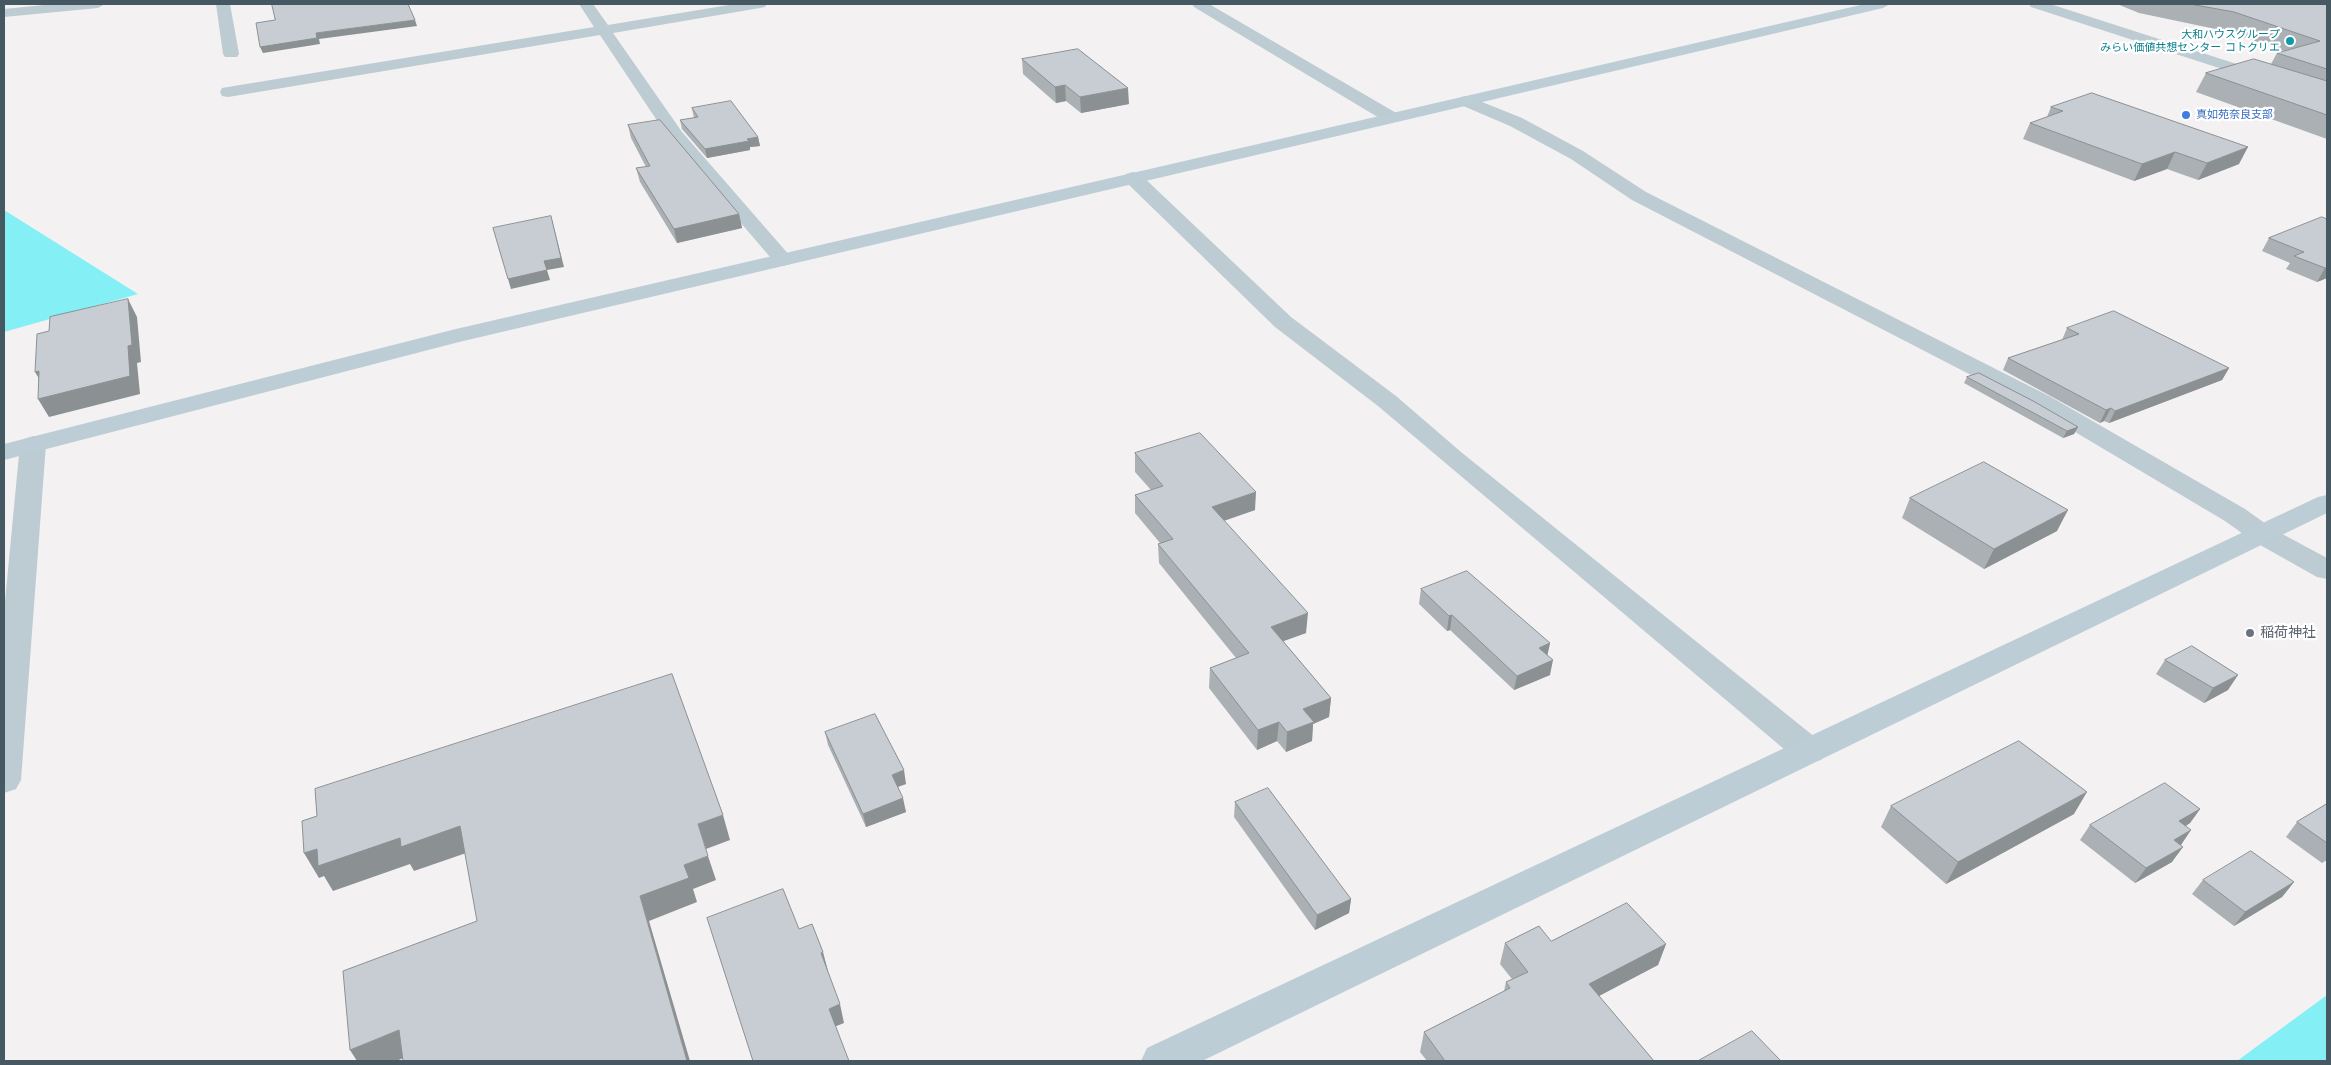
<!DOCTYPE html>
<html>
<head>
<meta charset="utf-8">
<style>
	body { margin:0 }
	#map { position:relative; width:2331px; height:1065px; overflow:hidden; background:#f3f1f1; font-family:"Work Sans",sans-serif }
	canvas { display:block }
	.frame { position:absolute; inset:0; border:5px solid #465861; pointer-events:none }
</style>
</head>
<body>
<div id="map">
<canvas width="2331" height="1065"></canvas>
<div class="frame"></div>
</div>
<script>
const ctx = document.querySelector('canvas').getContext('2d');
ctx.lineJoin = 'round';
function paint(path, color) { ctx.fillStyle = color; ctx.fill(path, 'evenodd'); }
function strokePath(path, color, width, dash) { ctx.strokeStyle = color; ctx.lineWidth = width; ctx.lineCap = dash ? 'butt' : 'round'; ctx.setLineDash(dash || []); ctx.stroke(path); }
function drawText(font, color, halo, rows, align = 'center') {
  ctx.font = font + ' "Work Sans","Noto Sans JP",sans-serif'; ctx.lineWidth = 4.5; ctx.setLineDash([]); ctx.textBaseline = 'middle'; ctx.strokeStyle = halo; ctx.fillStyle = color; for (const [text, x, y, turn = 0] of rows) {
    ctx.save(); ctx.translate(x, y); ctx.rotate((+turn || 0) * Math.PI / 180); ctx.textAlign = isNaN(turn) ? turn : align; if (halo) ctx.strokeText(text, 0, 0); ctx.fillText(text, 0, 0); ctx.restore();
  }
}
const water = new Path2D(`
	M 4,210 L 138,294 L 4,332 Z
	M 2327,995 L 2327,1061 L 2237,1061 Z`);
const street = new Path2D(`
	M 54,4 L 105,4 L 98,8 L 4,17 L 4,9 Z
	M 216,4 L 230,4 L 239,54 L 237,57 L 225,57 L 223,54 Z
	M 579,4 L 593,4 L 608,25 L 735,4 L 767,4 L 765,7 L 760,8 L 613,33 L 682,132 L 790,256 L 793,260 L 790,264 L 783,266 L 776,264 L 670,140 L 600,35 L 228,97 L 222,96 L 220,92 L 222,88 L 228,87 L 594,27 Z
	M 1192,4 L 1209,4 L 1398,114 L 1401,118 L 1398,122 L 1386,122 L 1194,7 Z
	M 2029,4 L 2050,4 L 2327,93 L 2327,103 L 2031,7 Z
	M 1467,96 L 1522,118 L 1583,151 L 1646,192 L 2051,397 L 2245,509 L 2273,529 L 2327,558 L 2327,579 L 2317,577 L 2253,541 L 2225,521 L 2033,407 L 1632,200 L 1571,159 L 1510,126 L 1461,105 L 1458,101 L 1461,97 Z
	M 1133,172 L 1140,174 L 1291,317 L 1396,396 L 1461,452 L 1821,742 L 1825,751 L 1821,760 L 1809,763 L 1797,760 L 1378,406 L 1275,327 L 1126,182 L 1124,178 L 1126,174 Z
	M 33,436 L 42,439 L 46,444 L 21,780 L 16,789 L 4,793 L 4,612 L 20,444 L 24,439 Z`);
const secondary = new Path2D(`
	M 1865,4 L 1890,4 L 1883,8 L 459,342 L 4,460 L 4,444 L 456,329 Z
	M 2327,495 L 2327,513 L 1202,1061 L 1141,1061 L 1147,1048 L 2318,497 Z`);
const wall = new Path2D(`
	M 2117,4 L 2327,4 L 2327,139 L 2196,92 L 2206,73 L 2271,64 L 2277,53 L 2284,51 L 2225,31 L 2139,13 Z
	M 1022,59 L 1129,104 L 1081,113 L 1066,101 L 1056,103 L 1023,74 Z
	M 2051,107 L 2239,164 L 2198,180 L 2167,169 L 2134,181 L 2023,139 L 2030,123 L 2047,117 Z
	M 692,108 L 758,137 L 760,146 L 750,147 L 750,150 L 707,158 L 682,129 L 680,120 L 694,118 Z
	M 628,125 L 739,214 L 742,228 L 677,243 L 640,182 L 636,168 L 646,167 L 631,138 Z
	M 2327,219 L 2327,278 L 2317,282 L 2286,269 L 2290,263 L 2262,251 L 2269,238 Z
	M 2067,328 L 2229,368 L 2222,380 L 2109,423 L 2104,421 L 2100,423 L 2003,370 L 2008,358 L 2062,340 Z
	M 1967,377 L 2078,427 L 2074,434 L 2063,438 L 1964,383 Z
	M 1135,453 L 1255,510 L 1224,521 L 1306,633 L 1283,641 L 1331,698 L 1329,717 L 1313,724 L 1312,741 L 1286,752 L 1277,741 L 1257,750 L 1209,688 L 1210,668 L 1236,658 L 1159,563 L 1158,544 L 1160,543 L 1135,513 L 1135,495 L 1151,490 L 1135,472 Z
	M 1910,498 L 2057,531 L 1984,569 L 1902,518 Z
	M 1421,589 L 1550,643 L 1547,655 L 1550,675 L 1514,690 L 1450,630 L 1447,631 L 1419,604 Z
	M 2165,660 L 2228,690 L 2204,703 L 2156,674 Z
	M 825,732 L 906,784 L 898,787 L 906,812 L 866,827 L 828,745 Z
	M 1235,802 L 1351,899 L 1349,913 L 1315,930 L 1234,817 Z
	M 2327,804 L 2327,860 L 2322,863 L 2286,837 L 2297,822 Z
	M 1891,806 L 2074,814 L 1946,884 L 1881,827 Z
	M 2200,809 L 2190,823 L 2186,826 L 2180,845 L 2172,862 L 2135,883 L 2080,840 L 2090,825 Z
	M 2203,880 L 2294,882 L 2282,897 L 2234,926 L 2192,894 Z
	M 1551,941 L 1666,944 L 1658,965 L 1598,996 L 1654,1061 L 1427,1061 L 1420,1052 L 1424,1032 L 1504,991 L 1506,982 L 1512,979 L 1500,964 L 1505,943 Z`);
const shadedWall = new Path2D(`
	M 415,20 L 417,26 L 319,39 L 320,44 L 263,53 L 260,47 L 316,33 Z
	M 1065,85 L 1066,101 L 1056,103 L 1055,87 Z
	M 1128,88 L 1129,104 L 1081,113 L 1080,97 Z
	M 758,137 L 760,146 L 750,147 L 750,150 L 707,158 L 705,149 Z
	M 2248,147 L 2239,164 L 2198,180 L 2207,163 Z
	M 2175,152 L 2167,169 L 2134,181 L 2142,164 Z
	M 739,214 L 742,228 L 677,243 L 674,229 Z
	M 551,216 L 564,267 L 547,270 L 550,280 L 511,289 L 508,279 Z
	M 2325,268 L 2327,268 L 2327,278 L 2317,282 Z
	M 128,299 L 137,317 L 141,362 L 137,363 L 140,394 L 49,417 L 38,399 L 128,346 Z
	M 2229,368 L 2222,380 L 2109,423 L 2115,411 Z
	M 39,371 L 46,390 L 35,372 Z
	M 2111,408 L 2104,421 L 2100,423 L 2106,410 Z
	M 2078,427 L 2074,434 L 2063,438 L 2067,431 Z
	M 1256,492 L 1255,510 L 1211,525 L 1212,507 Z
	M 2068,510 L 2057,531 L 1984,569 L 1994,549 Z
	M 1308,613 L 1306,633 L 1270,646 L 1271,627 Z
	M 1452,615 L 1450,630 L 1447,631 L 1449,616 Z
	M 1550,643 L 1547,657 L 1539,648 Z
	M 1553,660 L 1550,675 L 1514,690 L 1517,676 Z
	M 2238,675 L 2228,690 L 2204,703 L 2213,688 Z
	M 1331,698 L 1329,717 L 1313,724 L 1312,741 L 1286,752 L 1287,732 L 1303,709 Z
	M 1279,722 L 1277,741 L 1257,750 L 1258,730 Z
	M 904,770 L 906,784 L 894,788 L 892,775 Z
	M 2087,792 L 2074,814 L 1946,884 L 1958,862 Z
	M 903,798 L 906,812 L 866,827 L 863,814 Z
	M 2200,809 L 2190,823 L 2169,836 L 2179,821 Z
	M 723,815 L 730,840 L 706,849 L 698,824 Z
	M 460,826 L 472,851 L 414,871 L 410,864 L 333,891 L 324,876 L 319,878 L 304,853 L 317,849 Z
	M 2191,830 L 2181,845 L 2163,855 L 2174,840 Z
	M 2183,847 L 2172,862 L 2135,883 L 2146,868 Z
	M 708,856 L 716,880 L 693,889 L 697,902 L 649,921 L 690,1061 L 687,1061 L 640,896 L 684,865 Z
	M 2294,882 L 2282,897 L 2234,926 L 2245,912 Z
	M 1351,899 L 1349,913 L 1315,930 L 1317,915 Z
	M 1666,944 L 1658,965 L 1582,1005 L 1589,984 Z
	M 823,952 L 828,971 L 826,972 L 821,953 Z
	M 840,1004 L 844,1023 L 834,1027 L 829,1009 Z
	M 399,1030 L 414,1054 L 396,1061 L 357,1061 L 350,1050 Z`);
const building = new Path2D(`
	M 272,4 L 408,4 L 415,20 L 316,33 L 317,38 L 260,47 L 256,23 L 275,20 Z
	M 2190,4 L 2327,4 L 2327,69 L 2277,53 L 2320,41 L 2234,12 Z
	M 1078,49 L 1128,88 L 1080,97 L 1065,85 L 1055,87 L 1022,59 Z
	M 2254,59 L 2327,81 L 2327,115 L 2206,73 Z
	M 2092,93 L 2248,147 L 2207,163 L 2175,152 L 2142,164 L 2030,123 L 2063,111 L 2051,107 Z
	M 731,101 L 758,137 L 747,139 L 749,141 L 705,149 L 680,120 L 698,117 L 692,108 Z
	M 660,120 L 739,214 L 674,229 L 636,168 L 650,166 L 628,125 Z
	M 551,216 L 561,258 L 544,261 L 547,270 L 508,279 L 493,228 Z
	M 2322,217 L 2327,219 L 2327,268 L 2325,268 L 2294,256 L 2304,252 L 2269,238 Z
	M 128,299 L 132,345 L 128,346 L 130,376 L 38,399 L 39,371 L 35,372 L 37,334 L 49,331 L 50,317 Z
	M 2114,311 L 2229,368 L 2115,411 L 2111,408 L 2106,410 L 2008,358 L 2079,334 L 2067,328 Z
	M 1979,373 L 2035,402 L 2078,427 L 2067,431 L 1967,377 Z
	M 1200,433 L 1256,492 L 1212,507 L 1308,613 L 1271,627 L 1331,698 L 1303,709 L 1314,722 L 1287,732 L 1279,722 L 1258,730 L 1210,668 L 1249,653 L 1158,544 L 1173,539 L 1135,495 L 1163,486 L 1135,453 Z
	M 1984,462 L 2068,510 L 1994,549 L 1910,498 Z
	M 1467,571 L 1550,643 L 1539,648 L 1553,660 L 1517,676 L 1452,615 L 1449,616 L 1421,589 Z
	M 2192,646 L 2238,675 L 2213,688 L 2165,660 Z
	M 672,674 L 723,815 L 698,824 L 708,856 L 684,865 L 689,878 L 640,896 L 687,1061 L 403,1061 L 399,1030 L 350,1050 L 343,971 L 477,921 L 460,826 L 401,847 L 400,838 L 318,866 L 317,849 L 304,853 L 302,821 L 317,816 L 315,789 Z
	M 875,714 L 904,770 L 892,775 L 903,798 L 863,814 L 825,732 Z
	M 2019,741 L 2087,792 L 1958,862 L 1891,806 Z
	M 2165,783 L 2200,809 L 2179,821 L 2191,830 L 2174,840 L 2183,847 L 2146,868 L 2090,825 Z
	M 1268,788 L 1351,899 L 1317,915 L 1235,802 Z
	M 2327,804 L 2327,843 L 2297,822 Z
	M 2251,851 L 2294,882 L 2245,912 L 2203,880 Z
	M 783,889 L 799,929 L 812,924 L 823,952 L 821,953 L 840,1004 L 829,1009 L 849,1061 L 753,1061 L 707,918 Z
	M 1627,903 L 1666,944 L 1589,984 L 1654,1061 L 1445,1061 L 1424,1032 L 1510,988 L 1506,982 L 1528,972 L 1505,943 L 1539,926 L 1551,941 Z
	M 1752,1031 L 1781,1061 L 1698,1061 Z`);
const markers = [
	[2290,41,5,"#0f9aa8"],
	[2186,115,5,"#3f7fe0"],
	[2250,633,5,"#6b7280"]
];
const farCulturenames = [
	["大和ハウスグループ",2280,35],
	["みらい価値共想センター コトクリエ",2280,48]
];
const farShopnames = [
	["真如苑奈良支部",2196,115]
];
const worshipNames = [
	["稲荷神社",2260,633]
];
paint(water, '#84f0f6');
paint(street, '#bdcbd2');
paint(secondary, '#bccdd6');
paint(wall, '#abb0b5');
paint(shadedWall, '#8b9093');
paint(building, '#c7cdd2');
strokePath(building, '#8b9093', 1);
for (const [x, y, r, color] of markers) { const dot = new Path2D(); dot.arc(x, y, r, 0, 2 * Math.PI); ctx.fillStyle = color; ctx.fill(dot); strokePath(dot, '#fff', 2); }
drawText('11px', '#0d838f', '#fff', farCulturenames, 'right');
drawText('11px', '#366cbe', '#fff', farShopnames, 'left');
drawText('14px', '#5b616d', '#fff', worshipNames, 'left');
</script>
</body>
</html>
